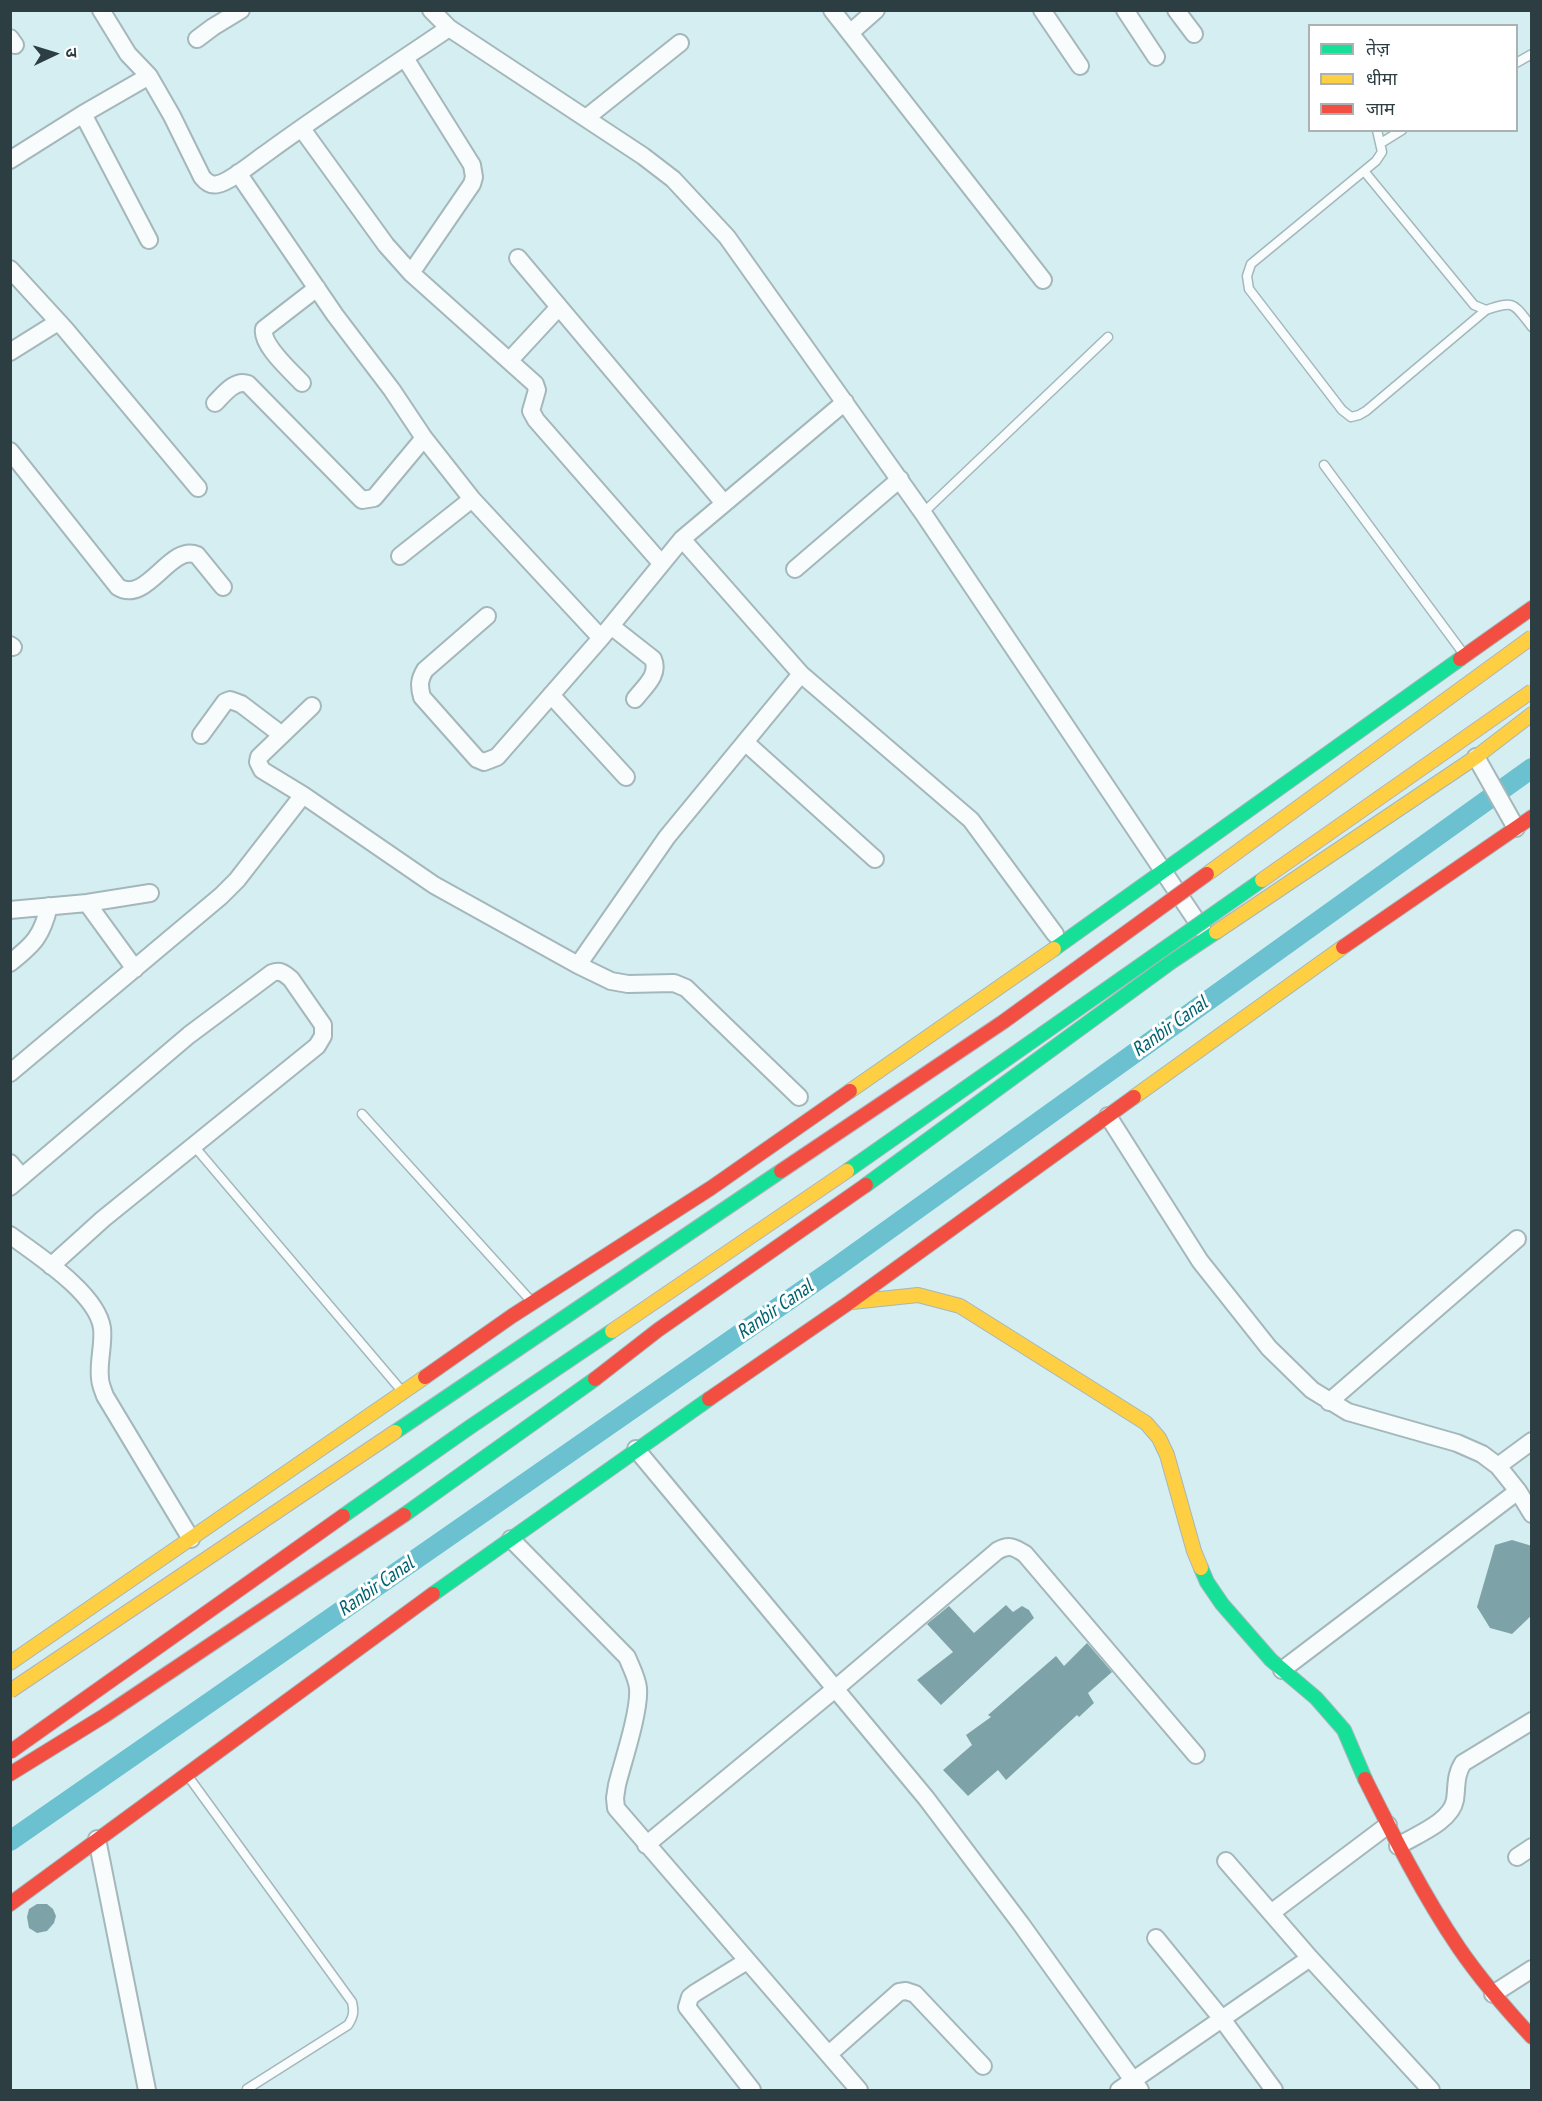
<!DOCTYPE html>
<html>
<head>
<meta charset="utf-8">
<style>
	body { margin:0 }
	#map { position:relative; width:1542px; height:2101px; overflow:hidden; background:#d5eef2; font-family:"PT Sans Narrow","Noto Sans Devanagari",sans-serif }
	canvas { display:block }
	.frame { position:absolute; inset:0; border:12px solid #2c3e41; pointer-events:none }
	.legend { position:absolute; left:1308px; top:24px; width:210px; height:108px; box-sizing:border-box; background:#fff; border:2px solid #abb2b3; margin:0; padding:8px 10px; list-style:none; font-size:18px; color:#2c3e41 }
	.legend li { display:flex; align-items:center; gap:12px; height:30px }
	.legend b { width:30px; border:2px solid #abb2b3 }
	.north { position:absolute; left:24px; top:24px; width:60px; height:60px; -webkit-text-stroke:4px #fff; paint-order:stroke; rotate:86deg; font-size:16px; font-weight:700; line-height:24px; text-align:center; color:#2c3e41 }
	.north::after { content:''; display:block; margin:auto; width:21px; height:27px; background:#2c3e41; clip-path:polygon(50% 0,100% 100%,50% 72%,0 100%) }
</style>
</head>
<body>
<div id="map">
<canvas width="1542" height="2101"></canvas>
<div class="frame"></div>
<ul class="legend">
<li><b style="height:8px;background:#16e098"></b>तेज़</li>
<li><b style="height:8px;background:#ffcf43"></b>धीमा</li>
<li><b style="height:8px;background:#f24e42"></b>जाम</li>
</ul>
<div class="north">उ</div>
</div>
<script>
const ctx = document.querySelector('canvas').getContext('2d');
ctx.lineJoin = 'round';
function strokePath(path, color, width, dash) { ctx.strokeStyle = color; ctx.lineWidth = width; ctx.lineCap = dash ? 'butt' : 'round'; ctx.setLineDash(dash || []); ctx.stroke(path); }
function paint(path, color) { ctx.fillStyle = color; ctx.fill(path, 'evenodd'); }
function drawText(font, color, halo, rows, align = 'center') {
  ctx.font = font + ' "PT Sans Narrow",sans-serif'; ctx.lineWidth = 6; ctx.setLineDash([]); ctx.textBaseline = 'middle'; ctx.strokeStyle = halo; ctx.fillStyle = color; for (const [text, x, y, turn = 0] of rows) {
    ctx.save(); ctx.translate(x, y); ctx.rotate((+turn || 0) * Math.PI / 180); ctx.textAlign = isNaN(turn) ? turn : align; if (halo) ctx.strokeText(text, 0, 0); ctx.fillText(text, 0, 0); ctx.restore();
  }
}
const canal = new Path2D(`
	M 10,1841 L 835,1268 L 1532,768`);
const building = new Path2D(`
	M 1512,1540 L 1532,1546 L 1532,1615 L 1512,1634 L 1490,1628 L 1477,1607 L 1495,1545 Z
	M 1006,1605 L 1013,1612 L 1022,1606 L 1029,1610 L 1034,1618 L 941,1705 L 917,1680 L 953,1652 L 927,1624 L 949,1606 L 974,1633 Z
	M 1087,1643 L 1112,1672 L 1088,1693 L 1094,1703 L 1079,1717 L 1077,1715 L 1006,1780 L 998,1770 L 968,1796 L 943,1770 L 972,1745 L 966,1735 L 991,1717 L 988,1715 L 1056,1656 L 1064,1666 Z
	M 37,1904 L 47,1904 L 53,1909 L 56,1916 L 54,1923 L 47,1931 L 37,1933 L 29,1928 L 27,1917 L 29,1909 Z`);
const lane = new Path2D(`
	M 1516,63 L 1532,54
	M 1377,130 L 1382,152 L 1376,161 L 1251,264 L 1247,276 L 1249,289 L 1342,410 L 1351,417 L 1359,415 L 1366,411 L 1486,310
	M 1381,143 L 1402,130
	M 1364,171 L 1474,305 L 1486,310 C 1515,300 1513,303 1532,327
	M 1324,465 L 1463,653
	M 923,513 L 1108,337
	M 362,1114 L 532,1302
	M 194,1146 L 401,1390
	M 188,1776 L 352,2002 C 354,2011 354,2016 348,2025 L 247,2089`);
const street = new Path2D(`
	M 101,10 L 128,54 L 149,76 L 172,116 L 202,177 C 206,182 211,186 218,184 C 230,182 256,160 268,152 C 327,109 388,69 449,28
	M 431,10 L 449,28 L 643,156 L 673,179 L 727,237 L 923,513 L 1202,929
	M 832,10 L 1043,280
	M 1042,10 L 1080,66
	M 1125,10 L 1156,57
	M 1176,10 L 1194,34
	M 850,33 L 876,10
	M 10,38 L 15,45
	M 197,39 L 213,27 L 241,10
	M 405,58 L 472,165 L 474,177 L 472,184 L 411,273
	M 83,114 L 149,240
	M 586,118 L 680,43
	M 302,129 L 386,245 L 411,273 L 535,384 L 537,390 L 531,411 L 536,420 L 661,563
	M 10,160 L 83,114 L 149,76
	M 238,173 L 335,315 L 392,390 L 424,438 L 472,499 L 601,638
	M 518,258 L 723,502
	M 10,269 L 65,329 L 198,488
	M 10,352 L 58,322
	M 509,361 L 559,307
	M 302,383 C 291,371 261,345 264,329 L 317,288
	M 215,403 C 224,394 235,379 248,384 L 362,500 L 374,498 L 424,438
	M 10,451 L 118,587 C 147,605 170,543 197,555 L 223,587
	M 682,539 L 801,674 L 971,820 L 1055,934
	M 400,556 L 472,499
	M 795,569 L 900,479
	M 487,616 L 425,670 C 419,680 419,686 422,697 L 477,759 L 484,762 L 497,757 L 601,638 L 682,539 L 845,402
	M 611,626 L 653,659 C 660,675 644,687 635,699
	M 10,645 L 13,647
	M 551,695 L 626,777
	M 312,706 L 259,757 L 258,762 L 262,770 L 303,795 L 434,885 L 578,965 L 611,981 L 628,984 L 674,983 L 686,988 L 799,1097
	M 201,735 L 225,702 L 230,700 L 241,704 L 282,735
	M 745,742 L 875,859
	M 1476,757 L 1516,828
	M 87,903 L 135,969
	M 10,910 L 87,903 L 150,893
	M 10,963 C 34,944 42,936 49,906
	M 578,965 L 667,837 L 801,674
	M 10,1073 L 221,896 L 237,880 L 303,795
	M 1108,1116 L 1200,1261 L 1269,1348 L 1312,1390 L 1348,1412 L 1457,1443 L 1482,1454 L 1498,1466 L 1518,1491 L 1532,1514
	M 10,1163 L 22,1177
	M 10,1187 L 189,1035 L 272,973 C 280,970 284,973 291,979 L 323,1025 L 323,1036 L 317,1046 L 103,1219 L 51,1266
	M 10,1235 C 37,1255 97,1293 102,1328 C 104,1344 98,1362 100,1378 C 100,1384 103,1390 105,1396 L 191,1539
	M 1329,1402 L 1517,1239
	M 636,1449 L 926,1798 L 1021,1924 L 1140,2090
	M 1498,1466 L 1532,1441
	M 511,1539 L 627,1657 C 631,1667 637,1678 638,1688 C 640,1711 623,1761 617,1785 L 615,1798 L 616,1808 L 859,2090
	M 1282,1670 L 1518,1491
	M 97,1839 L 147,2090
	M 646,1845 L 835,1689 L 997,1551 C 1009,1544 1014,1547 1025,1554 L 1196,1755
	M 1398,1846 C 1416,1835 1451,1822 1455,1800 C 1457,1787 1455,1775 1463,1763 L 1532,1721
	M 1517,1857 L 1532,1847
	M 1226,1861 L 1310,1958 L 1431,2090
	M 1271,1913 L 1388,1825
	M 1156,1938 L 1222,2019 L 1274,2090
	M 747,1961 L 695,1993 L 690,1997 L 687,2007 L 752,2090
	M 1493,1994 L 1532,1969
	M 829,2054 L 899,1992 L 906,1991 L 915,1994 L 983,2066
	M 1119,2090 L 1310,1958`);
const fast = new Path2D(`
	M 1054,949 L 1460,659
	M 866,1185 L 1171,962 L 1216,932
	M 404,1515 L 595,1379
	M 1201,1568 L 1207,1582 L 1222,1604 L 1271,1660 L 1316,1698 L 1344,1730 L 1365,1779
	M 433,1594 L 709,1399`);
const slow = new Path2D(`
	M 1216,932 L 1476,757 L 1532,714
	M 850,1091 L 1054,949
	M 1134,1097 L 1343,947
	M 852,1302 L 918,1295 L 960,1306 L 1146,1423 L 1159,1438 L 1167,1455 L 1194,1551 L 1201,1568
	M 10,1663 L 425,1377`);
const jam = new Path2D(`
	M 1460,659 L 1532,608
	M 1343,947 L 1532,817
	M 425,1377 L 512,1316 L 711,1188 L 850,1091
	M 595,1379 L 658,1330 L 866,1185
	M 709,1399 L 850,1302 L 1134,1097
	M 10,1774 L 104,1716 L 404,1515
	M 1365,1779 C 1394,1837 1423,1895 1459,1948 C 1481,1980 1506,2009 1532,2037
	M 10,1904 L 433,1594`);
const fastBridge = new Path2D(`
	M 847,1171 L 1262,880
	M 395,1432 L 781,1171
	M 343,1516 L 470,1427 L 612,1331`);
const slowBridge = new Path2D(`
	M 1207,874 L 1532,637
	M 1262,880 L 1532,691
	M 612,1331 L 847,1171
	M 10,1691 L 395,1432`);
const jamBridge = new Path2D(`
	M 781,1171 L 1003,1022 L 1207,874
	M 10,1752 L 343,1516`);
const waterNames = [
	["Ranbir Canal",1170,1027,-36],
	["Ranbir Canal",775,1310,-35],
	["Ranbir Canal",376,1587,-35]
];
strokePath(canal, '#6bc1cf', 20);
paint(building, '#7da3a8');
strokePath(lane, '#a4b7ba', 11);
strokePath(street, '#a4b7ba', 20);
strokePath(fast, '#a4b7ba', 16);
strokePath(slow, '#a4b7ba', 16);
strokePath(jam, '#a4b7ba', 16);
strokePath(lane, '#f9fcfd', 8);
strokePath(street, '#f9fcfd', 16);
strokePath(fast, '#16e098', 14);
strokePath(slow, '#ffcf43', 14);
strokePath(jam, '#f24e42', 14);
strokePath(fastBridge, '#b1b3bc', 16, []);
strokePath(slowBridge, '#b1b3bc', 16, []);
strokePath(jamBridge, '#b1b3bc', 16, []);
strokePath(fastBridge, '#16e098', 14);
strokePath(slowBridge, '#ffcf43', 14);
strokePath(jamBridge, '#f24e42', 14);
drawText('italic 20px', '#00626f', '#fff', waterNames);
</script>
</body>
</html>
